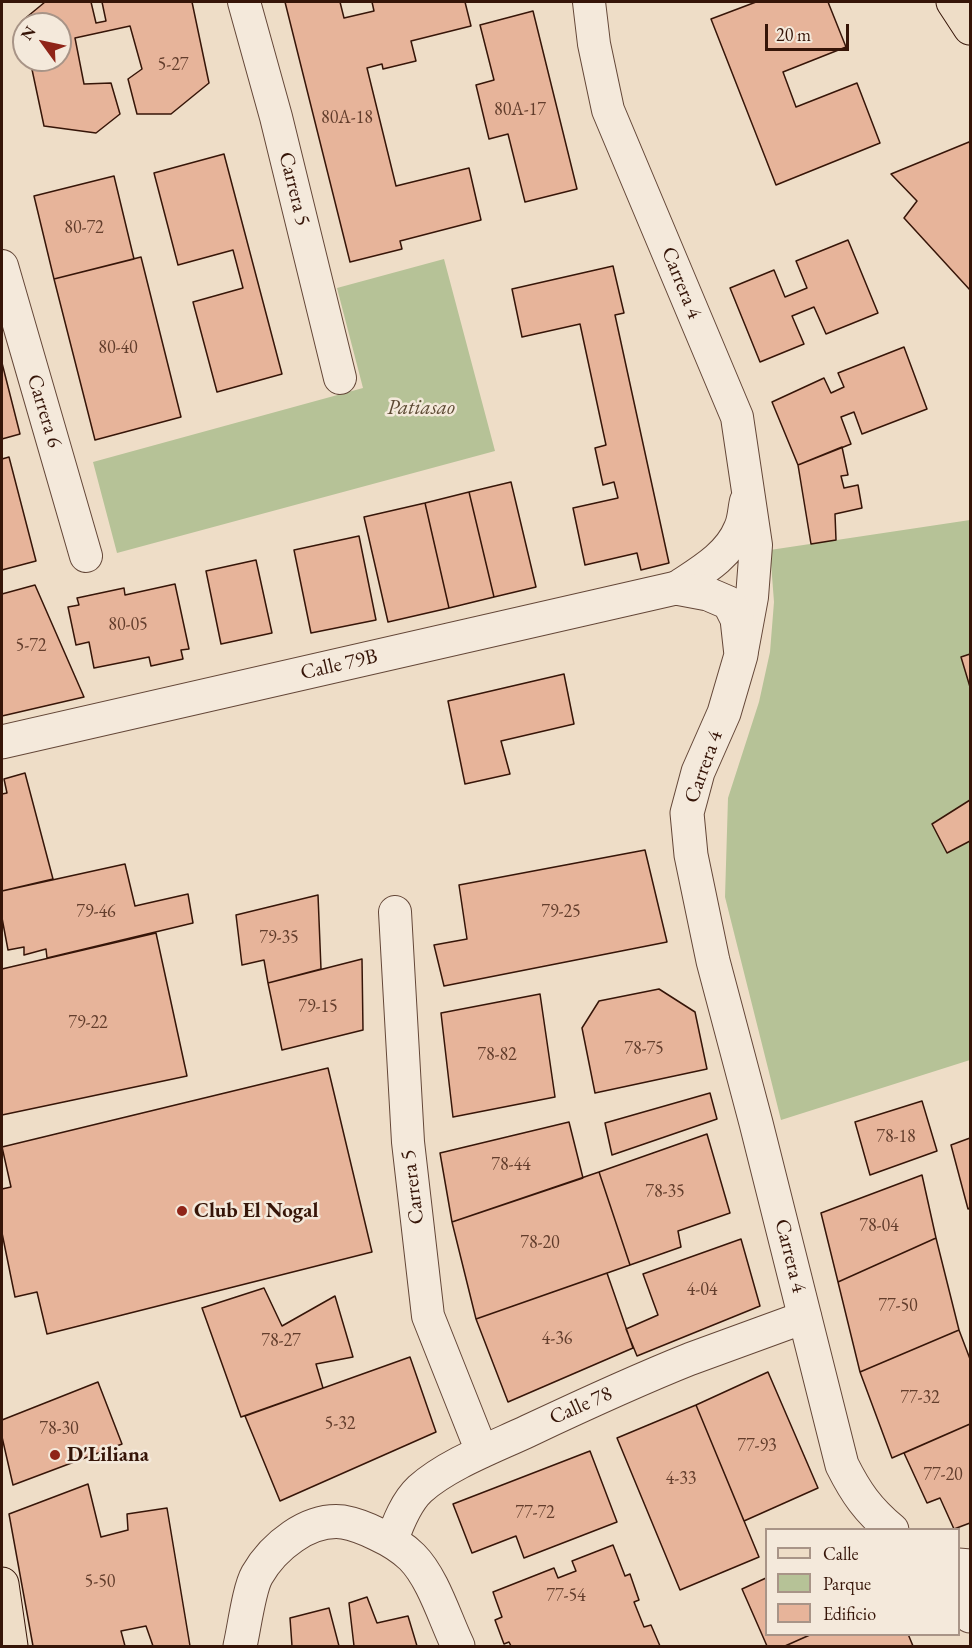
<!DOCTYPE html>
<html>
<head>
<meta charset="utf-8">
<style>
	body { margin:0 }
	#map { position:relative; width:972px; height:1648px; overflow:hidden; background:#eeddc7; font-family:"EB Garamond",serif }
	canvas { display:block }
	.frame { position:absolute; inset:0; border:3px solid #361508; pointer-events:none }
	.legend { position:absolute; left:765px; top:1528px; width:195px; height:108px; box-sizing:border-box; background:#f4e9db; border:2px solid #a89487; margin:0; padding:8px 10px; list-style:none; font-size:18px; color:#361508 }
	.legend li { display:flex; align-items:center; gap:12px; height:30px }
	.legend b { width:30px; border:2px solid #a89487 }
	.north { position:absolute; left:12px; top:12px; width:60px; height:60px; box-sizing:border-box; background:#f4e9db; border:2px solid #a89487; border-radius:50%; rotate:303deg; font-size:16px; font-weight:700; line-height:24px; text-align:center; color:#361508 }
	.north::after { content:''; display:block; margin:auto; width:21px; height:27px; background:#8f2418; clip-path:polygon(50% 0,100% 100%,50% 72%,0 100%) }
	.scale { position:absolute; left:765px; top:24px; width:84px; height:27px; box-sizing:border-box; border:3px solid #361508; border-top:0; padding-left:8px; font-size:18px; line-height:21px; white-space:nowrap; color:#361508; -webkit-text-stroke:4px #f4e9db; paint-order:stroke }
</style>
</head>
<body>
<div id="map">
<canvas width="972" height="1648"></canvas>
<div class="frame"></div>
<ul class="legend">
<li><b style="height:8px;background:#eeddc7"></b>Calle</li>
<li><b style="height:16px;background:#b6c297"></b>Parque</li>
<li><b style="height:16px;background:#e7b49a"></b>Edificio</li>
</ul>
<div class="north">N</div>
<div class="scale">20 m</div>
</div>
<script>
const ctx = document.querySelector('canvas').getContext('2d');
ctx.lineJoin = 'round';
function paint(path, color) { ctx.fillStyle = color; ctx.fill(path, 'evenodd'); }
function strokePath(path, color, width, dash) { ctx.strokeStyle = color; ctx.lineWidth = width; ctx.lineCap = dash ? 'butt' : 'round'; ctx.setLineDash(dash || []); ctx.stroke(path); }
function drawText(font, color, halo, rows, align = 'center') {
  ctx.font = font + ' "EB Garamond",serif'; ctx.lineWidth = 5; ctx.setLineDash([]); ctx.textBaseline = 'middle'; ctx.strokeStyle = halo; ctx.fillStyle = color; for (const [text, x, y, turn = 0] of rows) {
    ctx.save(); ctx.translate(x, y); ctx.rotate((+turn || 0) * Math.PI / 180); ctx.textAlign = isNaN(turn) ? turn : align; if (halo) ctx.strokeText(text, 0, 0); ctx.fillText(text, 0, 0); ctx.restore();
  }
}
const green = new Path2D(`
	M 444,259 L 495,451 L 117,553 L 93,462 L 363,388 L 337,288 Z
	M 970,520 L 970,1060 L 781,1120 L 725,897 L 728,798 L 759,702 L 770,652 L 774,602 L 770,550 Z`);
const building = new Path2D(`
	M 45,2 L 91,2 L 96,23 L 106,21 L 102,2 L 192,2 L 209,83 L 171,114 L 137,114 L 128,79 L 142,69 L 130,26 L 75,38 L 84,84 L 111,83 L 120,114 L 96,133 L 44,126 L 30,60 L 60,60 L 60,24 L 24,24 L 24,32 L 22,21 Z
	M 285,2 L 340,2 L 344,18 L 374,11 L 372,2 L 465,2 L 471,26 L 411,41 L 416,61 L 383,69 L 382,64 L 367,68 L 396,186 L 469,168 L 481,220 L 400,241 L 402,249 L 350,262 Z
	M 756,2 L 828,2 L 846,47 L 783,72 L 796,107 L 857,83 L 880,143 L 776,185 L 711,19 Z
	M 533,11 L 577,189 L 525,202 L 508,134 L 489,139 L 476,85 L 494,80 L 480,25 Z
	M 969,142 L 970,144 L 970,290 L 904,218 L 917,201 L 891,174 Z
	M 224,154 L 282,374 L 217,392 L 193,302 L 243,288 L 233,250 L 178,265 L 154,173 Z
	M 114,176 L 134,259 L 54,279 L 34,196 Z
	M 848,240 L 878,313 L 826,334 L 814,307 L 792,316 L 804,344 L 760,362 L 730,288 L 774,270 L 785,297 L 807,288 L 796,261 Z
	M 141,257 L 181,417 L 95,440 L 54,279 Z
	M 613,266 L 624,313 L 615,315 L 669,563 L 641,570 L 637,553 L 585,565 L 573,508 L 618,498 L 614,482 L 603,485 L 595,448 L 606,445 L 580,324 L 522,337 L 512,289 Z
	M 904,347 L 927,409 L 862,434 L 854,412 L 841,417 L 851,444 L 798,465 L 772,402 L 824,378 L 831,393 L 844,387 L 838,373 Z
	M 2,363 L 20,434 L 2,439 Z
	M 842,447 L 848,475 L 841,476 L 844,488 L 858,485 L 862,508 L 835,514 L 836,540 L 811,544 L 798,465 Z
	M 9,457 L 36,561 L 2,570 L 2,459 Z
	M 511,482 L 536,587 L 494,597 L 469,492 Z
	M 469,492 L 494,597 L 449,608 L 425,503 Z
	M 425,503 L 449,608 L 388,622 L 364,517 Z
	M 359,536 L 376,620 L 311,633 L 294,550 Z
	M 256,560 L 272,633 L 221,644 L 206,571 Z
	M 175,584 L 189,649 L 181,650 L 183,659 L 151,666 L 149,657 L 94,668 L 89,642 L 76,645 L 68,607 L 79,605 L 77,598 L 124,588 L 125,595 Z
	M 35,585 L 84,697 L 2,716 L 2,594 Z
	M 970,654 L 970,687 L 961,657 Z
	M 564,674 L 574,724 L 501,741 L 510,774 L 465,784 L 448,701 Z
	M 25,773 L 53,879 L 2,891 L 2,794 L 7,793 L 4,779 Z
	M 970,800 L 970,841 L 947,853 L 932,824 Z
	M 645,850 L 667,942 L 444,986 L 434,945 L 467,939 L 459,885 Z
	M 125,864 L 135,906 L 188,894 L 193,923 L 47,958 L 46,949 L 24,955 L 24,947 L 8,950 L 2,918 L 2,891 Z
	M 318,895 L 321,969 L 268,983 L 264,960 L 242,965 L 236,915 Z
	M 156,933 L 187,1076 L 2,1115 L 2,969 Z
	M 362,959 L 363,1030 L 282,1050 L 268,983 Z
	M 659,989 L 695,1012 L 707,1069 L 595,1093 L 582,1028 L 599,1001 Z
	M 540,994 L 555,1097 L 453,1117 L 441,1013 Z
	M 328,1068 L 372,1252 L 47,1334 L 37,1292 L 15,1297 L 2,1233 L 2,1189 L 11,1187 L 2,1147 Z
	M 710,1093 L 717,1119 L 612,1155 L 605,1123 Z
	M 922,1101 L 937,1151 L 870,1175 L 855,1122 Z
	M 569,1122 L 583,1178 L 452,1222 L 440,1153 Z
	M 707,1134 L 730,1213 L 678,1231 L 681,1247 L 630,1265 L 599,1172 Z
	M 970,1138 L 970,1208 L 968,1209 L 951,1145 Z
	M 599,1172 L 630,1265 L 476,1319 L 452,1222 Z
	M 922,1175 L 936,1238 L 838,1282 L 821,1213 Z
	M 936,1238 L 959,1330 L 860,1372 L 838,1282 Z
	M 741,1239 L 760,1306 L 637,1356 L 626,1329 L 658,1315 L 643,1274 Z
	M 607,1273 L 633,1348 L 508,1402 L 476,1319 Z
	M 264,1288 L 282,1326 L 335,1296 L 353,1357 L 316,1364 L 323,1388 L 241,1417 L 202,1308 Z
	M 959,1330 L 970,1359 L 970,1424 L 892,1458 L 860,1372 Z
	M 410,1357 L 436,1432 L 280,1501 L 245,1416 Z
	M 768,1372 L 818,1488 L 744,1521 L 696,1405 Z
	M 98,1382 L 122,1444 L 13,1485 L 2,1437 L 2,1420 Z
	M 696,1405 L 759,1557 L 680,1590 L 617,1438 Z
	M 970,1424 L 970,1523 L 954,1529 L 940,1498 L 927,1503 L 904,1453 Z
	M 590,1451 L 617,1522 L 524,1558 L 516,1536 L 472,1553 L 453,1504 Z
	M 88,1484 L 101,1537 L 128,1530 L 127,1514 L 167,1508 L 190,1646 L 153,1646 L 146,1626 L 121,1631 L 125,1646 L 33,1646 L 9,1514 Z
	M 613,1545 L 625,1576 L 630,1574 L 639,1600 L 634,1602 L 644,1627 L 651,1625 L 660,1646 L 511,1646 L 509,1642 L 504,1644 L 495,1620 L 502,1617 L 493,1592 L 554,1568 L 558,1578 L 576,1571 L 572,1561 Z
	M 766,1578 L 766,1634 L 812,1634 L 785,1646 L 767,1646 L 742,1589 Z
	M 367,1597 L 377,1623 L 408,1616 L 417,1646 L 354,1646 L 349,1603 Z
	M 329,1608 L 339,1646 L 292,1646 L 290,1618 Z
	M 812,1634 L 908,1634 L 913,1646 L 785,1646 Z`);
const minor = new Path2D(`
	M 244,2 L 276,117 L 340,378
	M 589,2 L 594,44 L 608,110 L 737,417 L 756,545 L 752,597 L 742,651
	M 2,266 L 86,556
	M 676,588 C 700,572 729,556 740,528 C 744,520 744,509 746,501
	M 395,912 L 408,1142 L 428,1316 L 482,1452
	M 392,1540 C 398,1523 406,1502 420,1489 C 448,1464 494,1447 528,1431 C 581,1406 635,1381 690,1359 C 728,1345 767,1331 805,1317`);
const tertiary = new Path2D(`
	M 2,742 L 676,588 L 708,594 L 729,603 L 737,619 L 741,655 L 724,713 L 698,772 L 687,813 L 691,855 L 713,961 L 756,1123 L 842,1465 C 856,1493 868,1510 892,1530
	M 958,1565 L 970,1566
	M 958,1588 L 970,1616
	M 240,1646 C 244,1629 249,1589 257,1575 C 273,1547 308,1518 343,1522 C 354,1524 367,1529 377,1534 C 390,1540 402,1547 412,1557 C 433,1578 445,1619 458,1646`);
const primary = new Path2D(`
	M 953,2 L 970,28
	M 2,1584 L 11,1646`);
const markers = [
	[182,1211,6,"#8f2418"],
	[55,1455,6,"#8f2418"]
];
const numberNames = [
	["5-27",173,65],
	["80A-17",520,110],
	["80A-18",347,118],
	["80-72",84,228],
	["80-40",118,348],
	["80-05",128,625],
	["5-72",31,646],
	["79-46",96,912],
	["79-25",561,912],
	["79-35",279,938],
	["79-15",318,1007],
	["79-22",88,1023],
	["78-75",644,1049],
	["78-82",497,1055],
	["78-18",896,1137],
	["78-44",511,1165],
	["78-35",665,1192],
	["78-04",879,1226],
	["78-20",540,1243],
	["4-04",702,1290],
	["77-50",898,1306],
	["4-36",557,1339],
	["78-27",281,1341],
	["77-32",920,1398],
	["5-32",340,1424],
	["78-30",59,1429],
	["77-93",757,1446],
	["77-20",943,1475],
	["4-33",681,1479],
	["77-72",535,1513],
	["5-50",100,1582],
	["77-54",566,1596]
];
const streetNames = [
	["Carrera 5",294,189,76],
	["Carrera 4",681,283,68],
	["Carrera 6",44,411,73],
	["Calle 79B",339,665,-13],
	["Carrera 4",704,767,-70],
	["Carrera 5",413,1187,-97],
	["Carrera 4",790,1256,76],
	["Calle 78",581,1406,-24]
];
const parkNames = [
	["Patiasao",421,408]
];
const poiNames = [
	["Club El Nogal",194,1211],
	["D'Liliana",67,1455]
];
paint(green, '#b6c297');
paint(building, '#e7b49a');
strokePath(building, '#361508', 1.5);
strokePath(minor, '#644738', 34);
strokePath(tertiary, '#644738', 35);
strokePath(primary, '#361508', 35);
strokePath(minor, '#f4e9db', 32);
strokePath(tertiary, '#f4e9db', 33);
strokePath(primary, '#eeddc7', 33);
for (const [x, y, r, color] of markers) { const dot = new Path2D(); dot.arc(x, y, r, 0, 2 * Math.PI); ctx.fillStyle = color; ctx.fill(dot); strokePath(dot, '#f4e9db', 2); }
drawText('18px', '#623d2c', null, numberNames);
drawText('21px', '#361508', '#f4e9db', streetNames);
drawText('italic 21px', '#5c4933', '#f4e9db', parkNames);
drawText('bold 21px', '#361508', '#f4e9db', poiNames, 'left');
</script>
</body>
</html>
